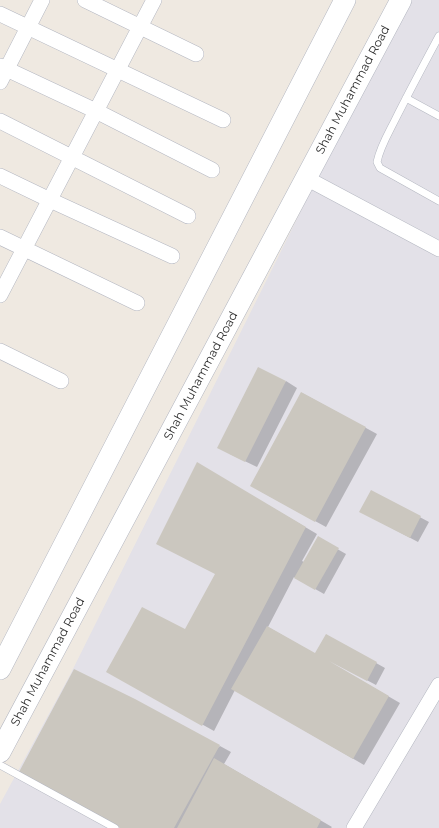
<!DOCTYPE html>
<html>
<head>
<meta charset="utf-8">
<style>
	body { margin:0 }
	canvas { display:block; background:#efe9e1 }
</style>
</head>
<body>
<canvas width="439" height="828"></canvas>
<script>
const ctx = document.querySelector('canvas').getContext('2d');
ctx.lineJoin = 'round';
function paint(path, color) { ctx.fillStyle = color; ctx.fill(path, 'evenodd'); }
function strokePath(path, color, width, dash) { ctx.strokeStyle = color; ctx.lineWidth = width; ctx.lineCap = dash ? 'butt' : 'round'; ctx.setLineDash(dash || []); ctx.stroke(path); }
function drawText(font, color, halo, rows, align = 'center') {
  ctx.font = font + ' Montserrat,sans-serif'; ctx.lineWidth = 3.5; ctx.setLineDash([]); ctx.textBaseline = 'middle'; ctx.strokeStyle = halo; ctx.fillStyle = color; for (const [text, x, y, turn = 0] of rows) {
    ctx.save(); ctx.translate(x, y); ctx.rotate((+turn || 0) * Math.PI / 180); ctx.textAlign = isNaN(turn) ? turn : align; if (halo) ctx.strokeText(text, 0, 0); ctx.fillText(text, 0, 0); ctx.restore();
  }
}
const industrial = new Path2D(`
	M 406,0 L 439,0 L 439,828 L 0,828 L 0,804 L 70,675 Z`);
const shadow = new Path2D(`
	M 286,381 L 297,388 L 257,467 L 230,454 Z
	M 302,393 L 377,434 L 326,527 L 262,492 Z
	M 198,464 L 317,534 L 302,561 L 304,562 L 318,538 L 346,554 L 324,594 L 294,577 L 268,627 L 400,703 L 364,765 L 235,690 L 214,731 L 108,672 L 186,631 L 216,574 Z
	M 371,491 L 429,522 L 418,542 L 369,516 Z
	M 326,635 L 385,668 L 376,685 L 325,658 Z
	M 220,746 L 231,752 L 224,764 L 332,827 L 331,828 L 122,828 Z`);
const building = new Path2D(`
	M 258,367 L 286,381 L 245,462 L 217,448 Z
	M 301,392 L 366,427 L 315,522 L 250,486 Z
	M 197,462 L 306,527 L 202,726 L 106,672 L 142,607 L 185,629 L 215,574 L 156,544 Z
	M 371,490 L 421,516 L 410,538 L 359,512 Z
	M 318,536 L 339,548 L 315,590 L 294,578 Z
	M 267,626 L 315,653 L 326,634 L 377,662 L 367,681 L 329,661 L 389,696 L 353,759 L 231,689 Z
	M 74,669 L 135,699 L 220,745 L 174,828 L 120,828 L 19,772 Z
	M 214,758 L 321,820 L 317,828 L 177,828 Z`);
const lane = new Path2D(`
	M 439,36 C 424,64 409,92 395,120 C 388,134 380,147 377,162 L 380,168 L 439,201
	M 406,98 L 439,116
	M 0,765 L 115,828`);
const street = new Path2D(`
	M 85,0 L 196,54
	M 0,14 L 223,120
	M 0,66 L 96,111 L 212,170
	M 0,82 L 42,0
	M 0,121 L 188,216
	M 0,176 L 50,200 L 172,256
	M 306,178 L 439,249
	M 0,237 L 137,303
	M 0,295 L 154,0
	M 0,351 L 61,381
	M 354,828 L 439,685`);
const secondary = new Path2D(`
	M 0,669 L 345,0
	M 0,752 L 401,0`);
const streetNames = [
	["Shah Muhammad Road",353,90,-62],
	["Shah Muhammad Road",201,376,-62],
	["Shah Muhammad Road",48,662,-62]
];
paint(industrial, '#e3e1e8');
paint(shadow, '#0003');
paint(building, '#cbc7bf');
strokePath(lane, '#b4b7c1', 8);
strokePath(street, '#b4b7c1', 16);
strokePath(secondary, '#b4b7c1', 22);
strokePath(lane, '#fff', 7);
strokePath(street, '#fff', 15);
strokePath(secondary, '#fff', 21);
drawText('12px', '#2e2e2e', '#fff', streetNames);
</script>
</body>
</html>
